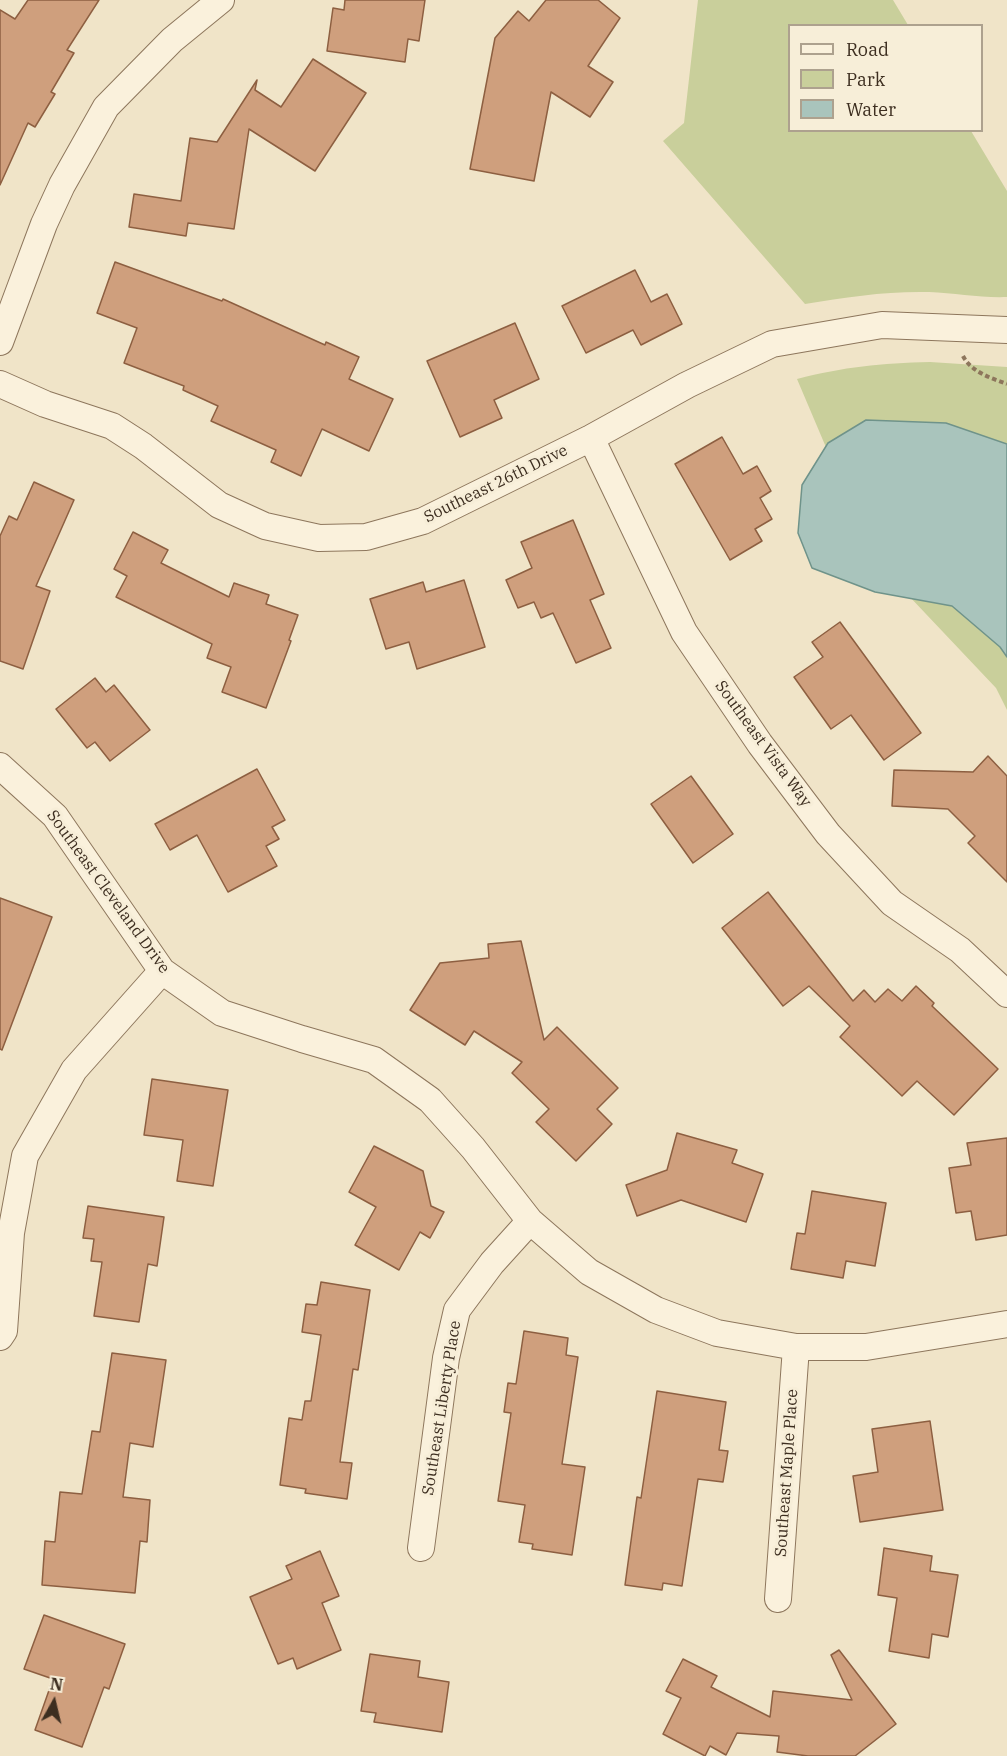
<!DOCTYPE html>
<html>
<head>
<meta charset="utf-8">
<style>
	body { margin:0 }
	#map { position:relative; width:1007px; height:1756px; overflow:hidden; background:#f0e4c8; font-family:"IBM Plex Serif",serif }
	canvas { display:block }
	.legend { position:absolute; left:788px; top:24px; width:195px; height:108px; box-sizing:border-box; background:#f7eed8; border:2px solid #ada18e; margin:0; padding:8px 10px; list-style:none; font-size:18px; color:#3d2e20 }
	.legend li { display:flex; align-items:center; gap:12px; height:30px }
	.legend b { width:30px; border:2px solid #ada18e }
	.north { position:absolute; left:24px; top:1672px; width:60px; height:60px; -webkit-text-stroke:4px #f7eed8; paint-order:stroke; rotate:8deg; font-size:16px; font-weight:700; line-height:24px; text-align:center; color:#3d2e20 }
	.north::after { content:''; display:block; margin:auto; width:21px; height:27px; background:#3d2e20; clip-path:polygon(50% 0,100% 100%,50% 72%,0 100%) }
</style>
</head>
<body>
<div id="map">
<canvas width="1007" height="1756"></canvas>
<ul class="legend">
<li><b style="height:8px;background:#faf1dc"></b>Road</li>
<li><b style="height:16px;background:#c9cf9b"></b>Park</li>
<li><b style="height:16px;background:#a9c4bc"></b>Water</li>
</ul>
<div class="north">N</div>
</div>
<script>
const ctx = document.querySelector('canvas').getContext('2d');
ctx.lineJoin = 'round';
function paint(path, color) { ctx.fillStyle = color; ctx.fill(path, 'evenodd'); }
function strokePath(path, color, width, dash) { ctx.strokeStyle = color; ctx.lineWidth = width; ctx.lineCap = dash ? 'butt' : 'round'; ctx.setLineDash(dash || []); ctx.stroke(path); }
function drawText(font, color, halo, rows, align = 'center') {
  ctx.font = font + ' "IBM Plex Serif",serif'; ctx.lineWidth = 6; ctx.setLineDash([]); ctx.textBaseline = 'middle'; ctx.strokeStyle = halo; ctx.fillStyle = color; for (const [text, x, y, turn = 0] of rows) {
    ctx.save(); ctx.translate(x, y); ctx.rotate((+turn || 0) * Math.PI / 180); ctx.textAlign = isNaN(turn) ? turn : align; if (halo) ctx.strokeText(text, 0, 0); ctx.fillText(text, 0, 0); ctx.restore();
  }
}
const green = new Path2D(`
	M 698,0 L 893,0 L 908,25 L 790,26 L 790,130 L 971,131 L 1007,191 L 1007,297 C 981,298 955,293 929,292 C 887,291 846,297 805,304 L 663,141 L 684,123 Z
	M 930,362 L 1007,367 L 1007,710 L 996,688 L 873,558 L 797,379 C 844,367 881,363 930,362 Z`);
const water = new Path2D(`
	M 866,420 L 946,423 L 1007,444 L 1007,657 L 1000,647 L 952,606 L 875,592 L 812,568 L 798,533 L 802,485 L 828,443 Z`);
const building = new Path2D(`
	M 28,0 L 99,0 L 67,50 L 74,53 L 51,92 L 55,94 L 35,127 L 28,123 L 0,185 L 0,10 L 15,19 Z
	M 345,0 L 425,0 L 419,41 L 408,39 L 405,62 L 327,51 L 333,8 L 344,10 Z
	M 546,0 L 598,0 L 620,18 L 588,66 L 613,82 L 590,117 L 551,92 L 534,181 L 470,169 L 495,38 L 518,11 L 529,21 Z
	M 313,59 L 366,93 L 315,171 L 249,129 L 234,229 L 188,223 L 186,236 L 129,227 L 134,194 L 181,201 L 190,138 L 217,142 L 257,80 L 255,90 L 281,107 Z
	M 115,262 L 222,301 L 223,299 L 325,345 L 326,342 L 359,357 L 349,379 L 393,399 L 369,451 L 322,429 L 301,476 L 271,462 L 276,450 L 211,421 L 218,406 L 183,390 L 184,386 L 124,363 L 137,328 L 97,313 Z
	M 635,270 L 651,302 L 667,294 L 682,324 L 641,345 L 633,330 L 586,353 L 562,306 Z
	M 515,323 L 539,379 L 494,400 L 502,418 L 460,437 L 427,361 Z
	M 722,437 L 743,474 L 757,466 L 771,491 L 760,498 L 772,519 L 755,529 L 762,541 L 730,560 L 675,464 Z
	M 34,482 L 74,500 L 36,586 L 50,591 L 23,669 L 0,661 L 0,536 L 9,516 L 17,520 Z
	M 573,520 L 604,594 L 590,600 L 611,648 L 576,663 L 553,613 L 541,618 L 534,602 L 518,608 L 506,580 L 532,568 L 521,542 Z
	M 133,532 L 168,550 L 161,563 L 229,597 L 234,583 L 269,595 L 266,604 L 298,615 L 289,640 L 291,641 L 266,708 L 222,692 L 231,667 L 207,658 L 212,644 L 116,597 L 127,576 L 114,569 Z
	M 464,580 L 485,647 L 417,669 L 409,642 L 386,649 L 370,599 L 423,582 L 426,592 Z
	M 840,622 L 921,733 L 884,760 L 851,715 L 831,729 L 794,677 L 823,657 L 812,642 Z
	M 95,678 L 106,692 L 114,685 L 150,730 L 110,761 L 95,742 L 87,748 L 56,709 Z
	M 988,756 L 1007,776 L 1007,882 L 968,843 L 975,836 L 948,809 L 892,806 L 894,770 L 973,772 Z
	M 257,769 L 285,820 L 272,827 L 279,839 L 266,846 L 277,866 L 228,892 L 197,835 L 170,850 L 155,824 Z
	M 691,776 L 733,834 L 693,863 L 651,804 Z
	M 768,892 L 853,1001 L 864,990 L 875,1002 L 888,989 L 902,1001 L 916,986 L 934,1003 L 932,1006 L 998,1069 L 954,1115 L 917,1081 L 902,1096 L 840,1037 L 850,1026 L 809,986 L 783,1006 L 722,928 Z
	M 0,898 L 52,917 L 2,1050 L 0,1049 Z
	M 521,941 L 544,1040 L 557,1027 L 618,1088 L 597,1109 L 612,1124 L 576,1161 L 536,1122 L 549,1109 L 512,1073 L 522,1062 L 474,1031 L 465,1045 L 410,1010 L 440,963 L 489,958 L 488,944 Z
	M 152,1079 L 228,1090 L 213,1186 L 177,1181 L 183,1140 L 144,1135 Z
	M 677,1133 L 737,1150 L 732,1163 L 763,1174 L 746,1222 L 681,1200 L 637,1216 L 626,1185 L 667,1170 Z
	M 1007,1138 L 1007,1235 L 976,1240 L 971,1211 L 956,1213 L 949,1168 L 971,1165 L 967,1143 Z
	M 374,1146 L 423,1171 L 431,1206 L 444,1212 L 430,1238 L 420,1232 L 399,1270 L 355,1245 L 376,1207 L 349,1192 Z
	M 812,1191 L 886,1203 L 875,1266 L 846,1261 L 843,1278 L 791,1269 L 797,1233 L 805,1234 Z
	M 88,1206 L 164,1217 L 157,1266 L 148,1264 L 139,1322 L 94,1316 L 102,1262 L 91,1261 L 94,1239 L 83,1238 Z
	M 321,1282 L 370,1290 L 358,1370 L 353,1369 L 340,1462 L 352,1463 L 347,1499 L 305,1493 L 306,1489 L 280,1485 L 289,1418 L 302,1420 L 305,1401 L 311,1401 L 321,1335 L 302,1332 L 306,1304 L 317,1305 Z
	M 524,1331 L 568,1338 L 566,1355 L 578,1357 L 562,1464 L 585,1467 L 572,1555 L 532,1549 L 533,1544 L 519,1542 L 525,1505 L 498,1501 L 511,1413 L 504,1412 L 508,1383 L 516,1384 Z
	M 112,1353 L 166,1360 L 153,1447 L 130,1443 L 123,1497 L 150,1500 L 147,1542 L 140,1541 L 135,1593 L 42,1585 L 45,1541 L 55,1542 L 60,1492 L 82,1494 L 92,1431 L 100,1432 Z
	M 657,1391 L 726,1402 L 719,1450 L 728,1451 L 723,1482 L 698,1479 L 682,1586 L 663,1583 L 662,1590 L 625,1585 L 637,1497 L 641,1498 Z
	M 930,1421 L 943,1510 L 860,1522 L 853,1476 L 878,1472 L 872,1429 Z
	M 884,1548 L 932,1556 L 930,1571 L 958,1575 L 948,1637 L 932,1634 L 929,1658 L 889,1651 L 897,1598 L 878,1595 Z
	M 320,1551 L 339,1596 L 322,1603 L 341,1650 L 297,1669 L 293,1658 L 278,1664 L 250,1597 L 292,1579 L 286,1566 Z
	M 44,1615 L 125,1644 L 109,1689 L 104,1687 L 82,1747 L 35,1730 L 53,1679 L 24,1669 Z
	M 839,1650 L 896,1724 L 855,1756 L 808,1756 L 777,1752 L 779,1736 L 737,1733 L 726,1755 L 710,1746 L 705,1756 L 663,1734 L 681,1698 L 666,1691 L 683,1659 L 717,1676 L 711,1687 L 770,1717 L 773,1691 L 852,1700 L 831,1655 Z
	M 370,1654 L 420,1661 L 418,1677 L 449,1682 L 442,1732 L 374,1722 L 376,1713 L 361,1711 Z`);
const path = new Path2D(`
	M 963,356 C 971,372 991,378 1007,384`);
const street = new Path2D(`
	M 0,342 L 44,224 L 62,185 L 106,107 L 172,40 L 221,0
	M 0,384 L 45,404 L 112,426 L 143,446 L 219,505 L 265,526 L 319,538 L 366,537 L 423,521 L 591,438 L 687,385 L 772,344 L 882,325 L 1007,330
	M 591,438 L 684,632 L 760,744 L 828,834 L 892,903 L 960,950 L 1007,994
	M 0,766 L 55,816 L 162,971 L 222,1013 L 302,1039 L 374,1060 L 430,1100 L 473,1148 L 530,1221 L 589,1272 L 656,1310 L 717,1333 L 796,1347 L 866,1347 L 1007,1324
	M 0,1337 L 4,1331 L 11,1233 L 25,1156 L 74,1070 L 162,971
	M 421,1548 L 446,1358 L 457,1310 L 492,1263 L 530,1221
	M 778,1599 L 796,1347`);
const streetNames = [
	["Southeast 26th Drive",496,484,-26],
	["Southeast Vista Way",763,744,54],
	["Southeast Cleveland Drive",108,892,54],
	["Southeast Liberty Place",442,1408,-81],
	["Southeast Maple Place",787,1473,-86]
];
paint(green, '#c9cf9b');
paint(water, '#a9c4bc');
strokePath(water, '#6f938a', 1.5);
paint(building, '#cf9f7d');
strokePath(building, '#8d5f41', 1.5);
strokePath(street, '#8d765c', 28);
strokePath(path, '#8d765c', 4, [4.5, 3]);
strokePath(street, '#faf1dc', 26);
drawText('16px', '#3d2e20', '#f7eed8', streetNames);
</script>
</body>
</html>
